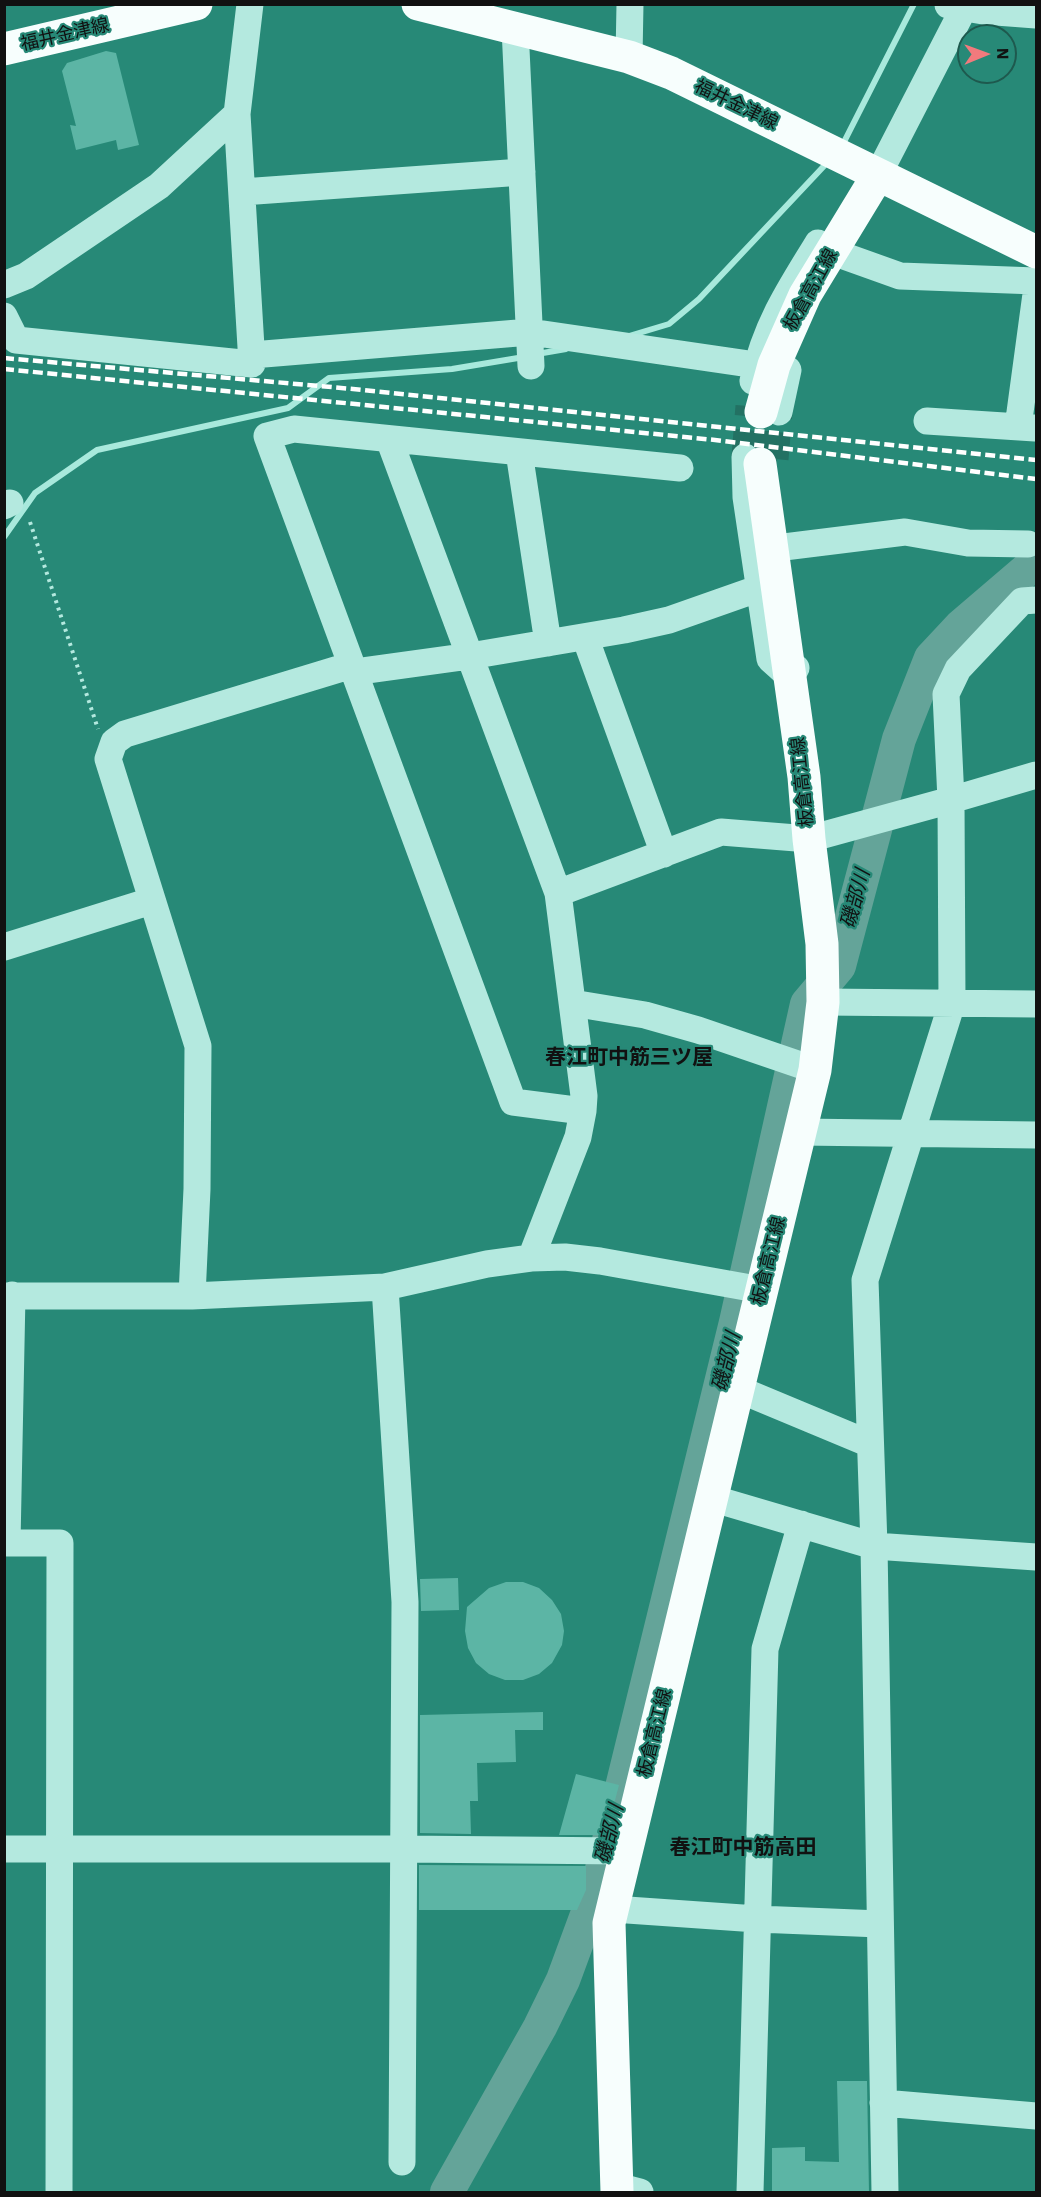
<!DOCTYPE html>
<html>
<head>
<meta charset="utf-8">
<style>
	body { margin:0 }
	#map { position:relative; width:1041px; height:2197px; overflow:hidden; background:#278977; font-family:"IBM Plex Sans",sans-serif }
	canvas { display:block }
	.frame { position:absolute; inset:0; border:6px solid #111; pointer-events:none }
	.north { position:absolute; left:957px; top:24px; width:60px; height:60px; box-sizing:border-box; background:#278977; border:2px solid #1e594e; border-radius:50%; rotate:89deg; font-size:16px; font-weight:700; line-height:24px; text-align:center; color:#111 }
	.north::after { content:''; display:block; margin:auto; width:21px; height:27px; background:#f17a7d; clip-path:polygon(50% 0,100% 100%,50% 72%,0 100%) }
</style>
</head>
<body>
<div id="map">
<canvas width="1041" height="2197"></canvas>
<div class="frame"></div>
<div class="north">N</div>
</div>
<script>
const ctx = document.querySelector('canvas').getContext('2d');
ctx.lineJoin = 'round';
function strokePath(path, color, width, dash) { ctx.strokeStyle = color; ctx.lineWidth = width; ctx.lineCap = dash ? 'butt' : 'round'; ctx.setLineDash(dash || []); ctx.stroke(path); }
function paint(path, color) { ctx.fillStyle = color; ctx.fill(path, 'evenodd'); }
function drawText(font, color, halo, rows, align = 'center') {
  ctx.font = font + ' "IBM Plex Sans","Noto Sans JP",sans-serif'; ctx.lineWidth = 4.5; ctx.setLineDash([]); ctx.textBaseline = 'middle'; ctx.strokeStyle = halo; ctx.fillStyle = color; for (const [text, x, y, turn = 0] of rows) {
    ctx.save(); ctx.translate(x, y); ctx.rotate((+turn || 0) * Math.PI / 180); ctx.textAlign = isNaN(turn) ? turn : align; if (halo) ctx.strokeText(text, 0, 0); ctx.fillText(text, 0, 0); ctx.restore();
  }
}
const stream = new Path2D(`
	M 845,140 L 914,4
	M 629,336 L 669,324 L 699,299 L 824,166
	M 537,354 L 566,349
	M 4,537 L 35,493 L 97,450 L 288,408 L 329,378 L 452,369 L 524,357`);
const river = new Path2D(`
	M 447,2192 L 540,2027 L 563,1980 L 598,1885 L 736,1322 L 807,1004 L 839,966 L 899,739 L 931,658 L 960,627 L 1036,562`);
const building = new Path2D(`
	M 106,51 L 116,53 L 139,145 L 118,150 L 116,140 L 76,150 L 70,125 L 76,126 L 62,71 L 67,63 Z
	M 458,1578 L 459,1610 L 421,1611 L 420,1579 Z
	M 506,1582 L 523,1582 L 539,1588 L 552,1600 L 561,1614 L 564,1631 L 562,1645 L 552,1663 L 539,1674 L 523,1680 L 505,1680 L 489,1674 L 476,1663 L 468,1648 L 465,1631 L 467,1607 L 489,1588 Z
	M 543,1712 L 543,1730 L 515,1730 L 516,1762 L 477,1763 L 478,1801 L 470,1801 L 471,1834 L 420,1833 L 420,1715 Z
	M 576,1774 L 619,1785 L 606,1835 L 559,1835 Z
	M 419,1865 L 586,1866 L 586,1890 L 577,1910 L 419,1910 Z
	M 837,2081 L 867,2081 L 869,2193 L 772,2193 L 772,2148 L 805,2147 L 805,2161 L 839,2162 Z`);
const minorTunnel = new Path2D(`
	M 745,457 L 749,406
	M 775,459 L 779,412`);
const majorTunnel = new Path2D(`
	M 760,464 L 761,412`);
const path = new Path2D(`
	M 30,522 L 98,729`);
const minor = new Path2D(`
	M 948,5 L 983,11 L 1036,15
	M 515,28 L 531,366
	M 629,57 L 630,4
	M 878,175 L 966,4
	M 242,192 L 522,172
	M 844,256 L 900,276 L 1036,281
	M 4,285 L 26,276 L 159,186 L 237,114
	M 4,316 L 16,340 L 252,364 L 237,114 L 250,4
	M 252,355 L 530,332 L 756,365
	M 753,381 C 766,325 788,291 818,243
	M 779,412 L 788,370
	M 927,421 L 1035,428
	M 1018,427 L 1036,294
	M 389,439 L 558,893 L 584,1096 L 583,1111 L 578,1137 L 531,1258
	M 519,452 L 548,643
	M 745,457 L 746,497 L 770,659 L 790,677 L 796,668
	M 4,506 L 10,503
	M 784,547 L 905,532 L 968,543 L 1028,544
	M 585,637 L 664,854
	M 354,672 L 470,656 L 624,630 L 669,620 L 760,588
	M 558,893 L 721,832 L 809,839 L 951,800 L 1036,775
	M 4,947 L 151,901
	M 823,1002 L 1036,1004
	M 572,1003 L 645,1015 L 698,1030 L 815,1070
	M 583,1111 L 513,1102 L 267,436 L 294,429 L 680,468
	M 800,1132 L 1036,1135
	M 385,1287 L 405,1602 L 402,2162
	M 12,1295 L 7,1543 L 60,1543 L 59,2192
	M 4,1296 L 192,1296 L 385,1287 L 487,1264 L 531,1258 L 565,1257 L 600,1261 L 762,1290
	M 192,1296 L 197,1189 L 198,1046 L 108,759 L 114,742 L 125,734 L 352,665
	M 738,1389 L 870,1444
	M 711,1498 L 874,1546 L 1036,1557
	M 4,1849 L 403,1849 L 626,1851
	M 613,1909 L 757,1919 L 880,1924
	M 883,2103 L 1036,2116
	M 617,2186 L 640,2192
	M 750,2192 L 765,1649 L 801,1524
	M 885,2192 L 874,1546 L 865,1280 L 952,1003 L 951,800 L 946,694 L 958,669 L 1022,601 L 1036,600`);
const major = new Path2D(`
	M 418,4 L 601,50 L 629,57 L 671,73 L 1036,252
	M 4,49 L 196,4
	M 761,412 L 774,365 L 805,295 L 878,175
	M 617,2192 L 609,1923 L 800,1132 L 815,1070 L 823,1002 L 822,944 L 809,839 L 804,777 L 760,464`);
const rail = new Path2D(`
	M 4,358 L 353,389 L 1036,460
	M 4,369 L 715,440 L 1036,479`);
const streetNames = [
	["福井金津線",65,35,-13],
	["福井金津線",736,105,26],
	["板倉高江線",811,290,-61],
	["板倉高江線",803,782,-96],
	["板倉高江線",769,1261,-76],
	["板倉高江線",655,1733,-76]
];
const waterNames = [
	["磯部川",856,899,-75],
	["磯部川",727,1362,-76],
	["磯部川",610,1834,-76]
];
const quarterNames = [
	["春江町中筋三ツ屋",629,1058],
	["春江町中筋高田",743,1848]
];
strokePath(stream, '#a8e9dc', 6);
strokePath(river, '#64a499', 34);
paint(building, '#5cb5a5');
strokePath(minorTunnel, '#237163', 27, [27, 14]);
strokePath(majorTunnel, '#237163', 33, [33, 16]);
strokePath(path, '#b4e9df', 4, [3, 4.5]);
strokePath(minor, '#b4e9df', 27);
strokePath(major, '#f7fefd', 33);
strokePath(rail, '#fff', 4.5, [10, 4.5]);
drawText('18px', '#111', '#278977', streetNames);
drawText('italic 20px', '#111', '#278977', waterNames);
drawText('bold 21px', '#111', '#278977', quarterNames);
</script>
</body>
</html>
